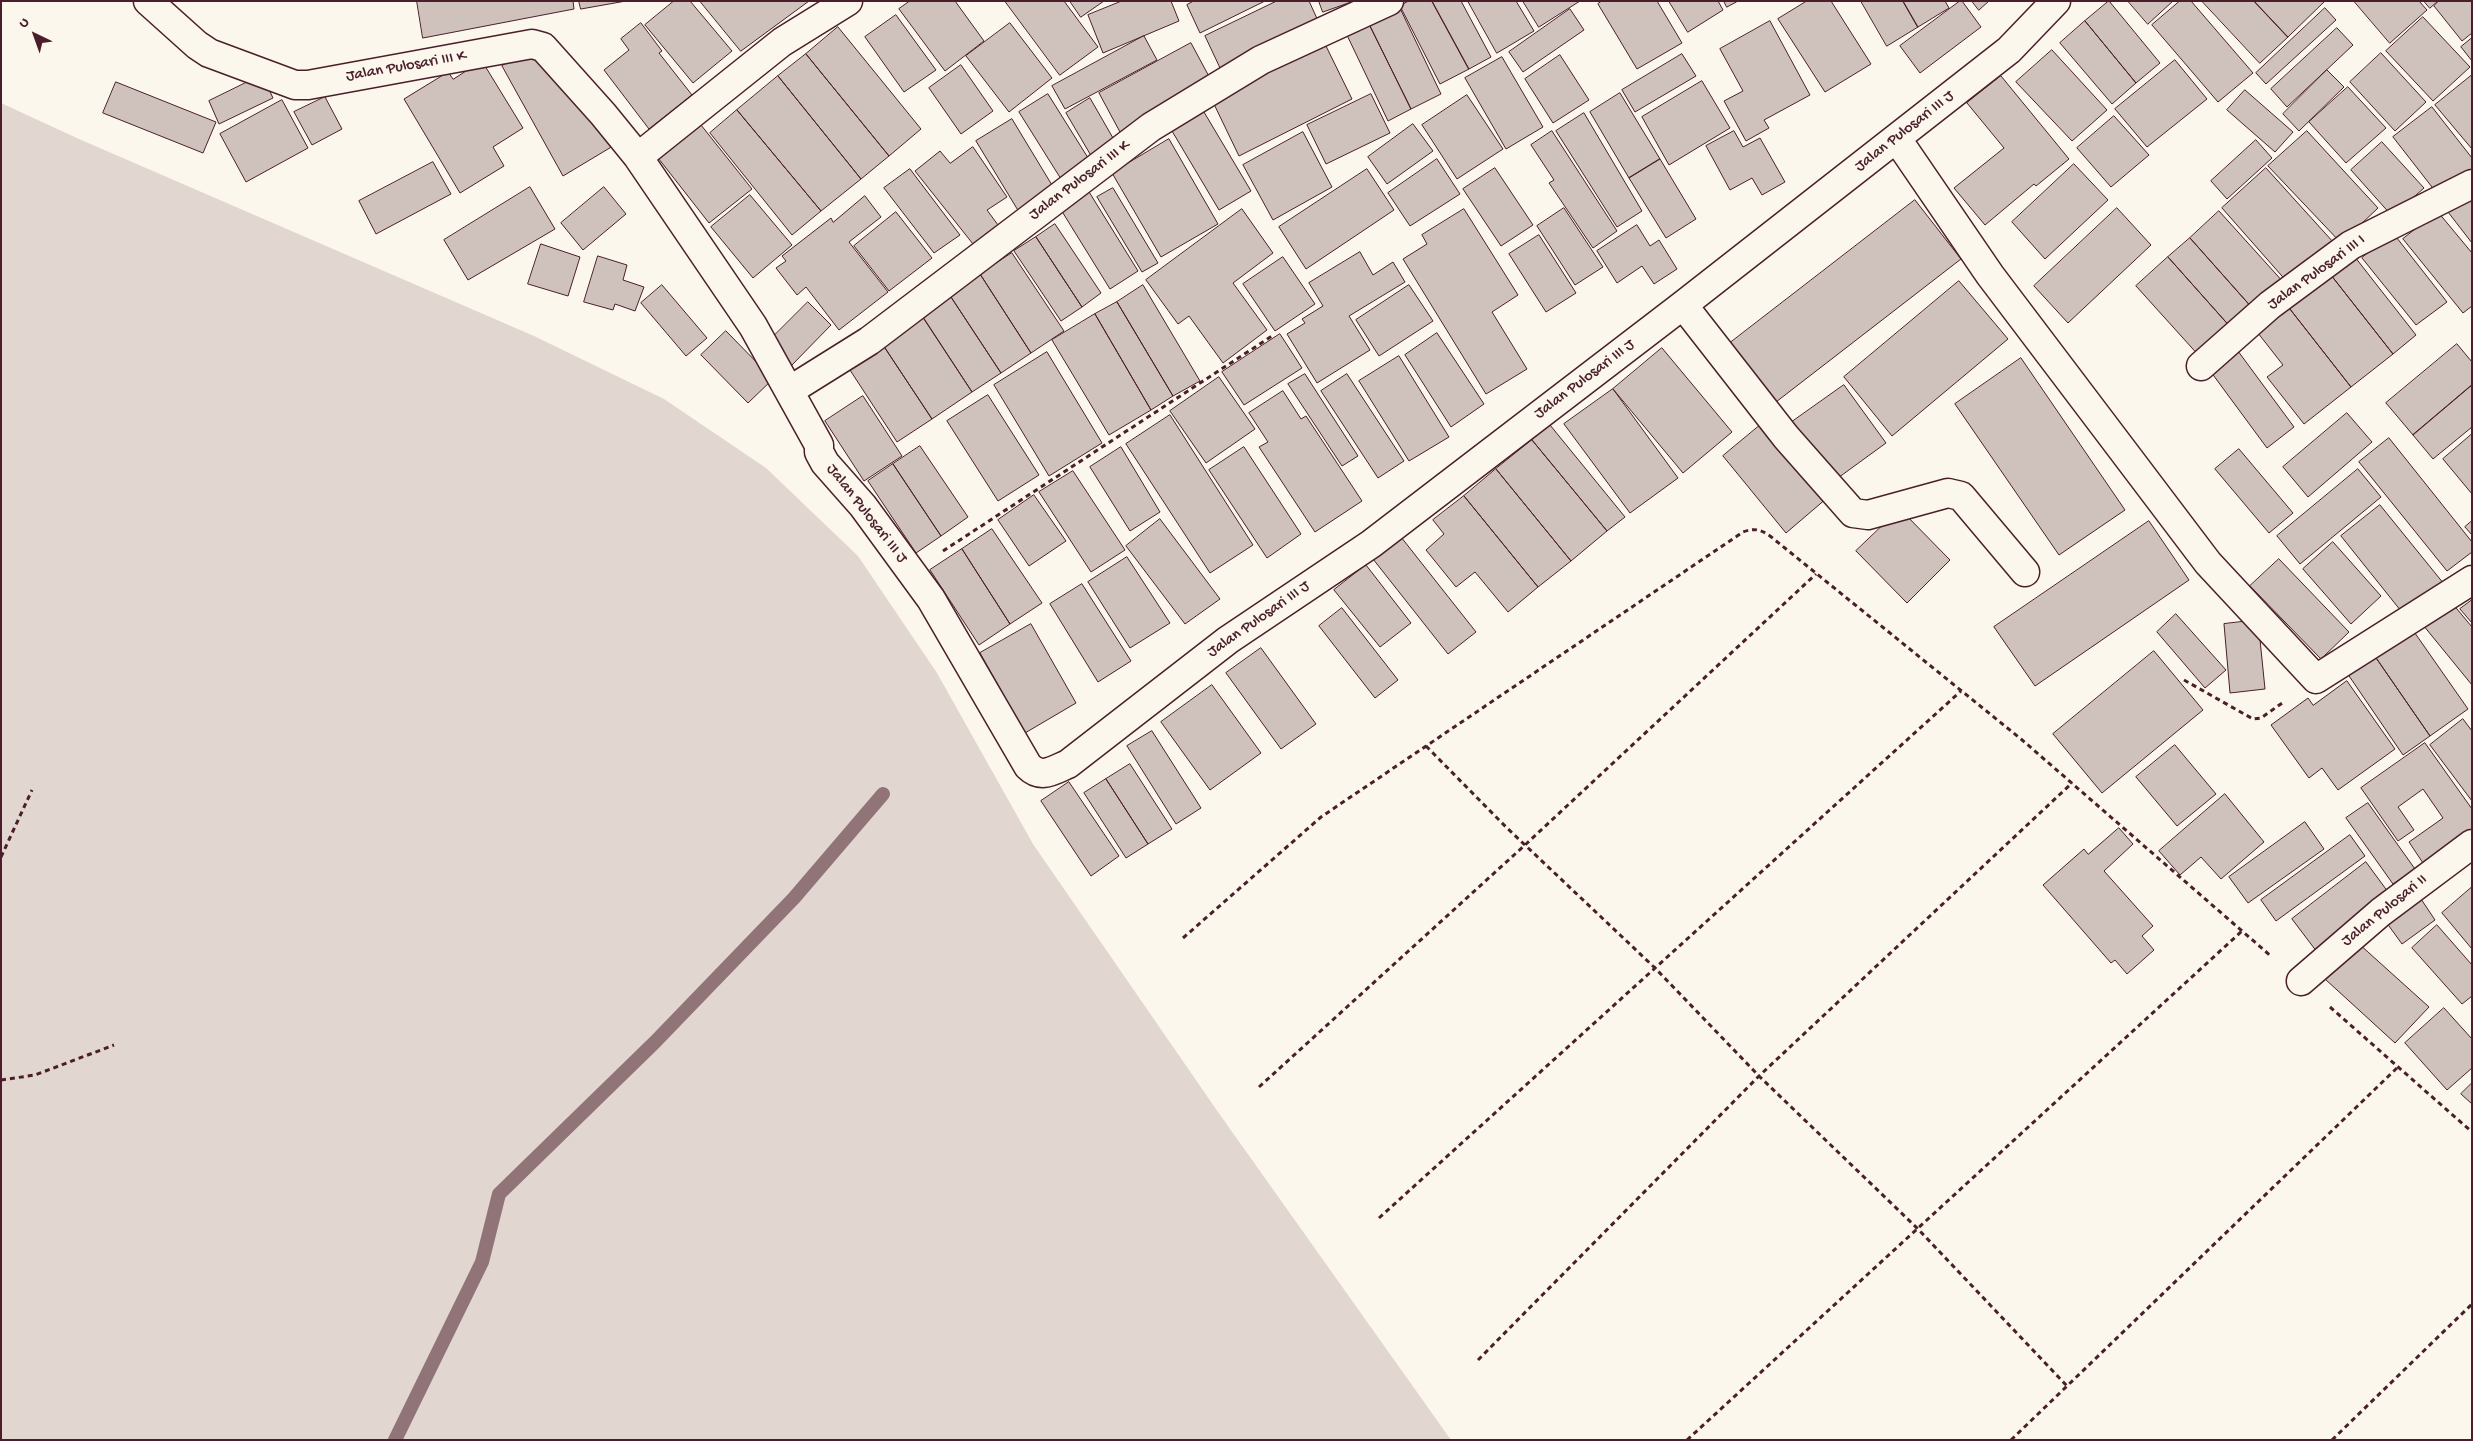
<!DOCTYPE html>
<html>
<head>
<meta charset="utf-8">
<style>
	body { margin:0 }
	#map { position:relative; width:2473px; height:1441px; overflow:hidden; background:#fbf7ec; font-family:"Gochi Hand",sans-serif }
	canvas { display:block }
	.frame { position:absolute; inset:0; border:2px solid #4a1f2b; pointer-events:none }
	.north { position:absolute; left:10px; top:10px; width:50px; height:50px; -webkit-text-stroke:4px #fbf7ec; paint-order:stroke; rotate:318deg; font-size:14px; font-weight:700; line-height:20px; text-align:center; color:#4a1f2b }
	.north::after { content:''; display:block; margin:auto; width:18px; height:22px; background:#4a1f2b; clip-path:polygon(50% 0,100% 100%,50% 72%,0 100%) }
</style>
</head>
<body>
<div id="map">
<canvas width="2473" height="1441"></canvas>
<div class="frame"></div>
<div class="north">U</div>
</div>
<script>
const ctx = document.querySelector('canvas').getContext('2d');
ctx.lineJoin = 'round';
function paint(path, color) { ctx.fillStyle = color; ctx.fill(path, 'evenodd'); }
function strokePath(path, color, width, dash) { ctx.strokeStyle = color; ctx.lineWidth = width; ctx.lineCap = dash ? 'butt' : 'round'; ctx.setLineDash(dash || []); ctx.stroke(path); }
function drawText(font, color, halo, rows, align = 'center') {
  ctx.font = font + ' "Gochi Hand",sans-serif'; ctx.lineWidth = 5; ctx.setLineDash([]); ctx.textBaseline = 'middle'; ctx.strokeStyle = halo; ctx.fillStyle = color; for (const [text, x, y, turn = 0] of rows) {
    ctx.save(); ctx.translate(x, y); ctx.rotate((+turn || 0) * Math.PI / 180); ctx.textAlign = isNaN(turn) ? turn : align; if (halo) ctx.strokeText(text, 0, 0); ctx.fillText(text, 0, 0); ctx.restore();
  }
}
const green = new Path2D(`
	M 1,103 L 79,139 L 534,336 L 664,399 L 766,468 L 858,556 L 937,673 L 1033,844 L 1218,1112 L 1451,1440 L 1,1440 Z`);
const stream = new Path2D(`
	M 395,1440 L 482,1262 L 499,1194 L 655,1042 L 794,898 L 883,794`);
const building = new Path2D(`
	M 417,1 L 573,1 L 574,9 L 423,38 Z
	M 579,1 L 626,1 L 581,9 Z
	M 674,1 L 690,1 L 732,51 L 693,83 L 645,25 Z
	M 700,1 L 809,1 L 741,51 Z
	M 910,1 L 955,1 L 984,41 L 945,71 L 899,9 Z
	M 1005,1 L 1064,1 L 1098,47 L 1060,75 Z
	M 1070,1 L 1104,1 L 1081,17 Z
	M 1122,1 L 1171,1 L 1179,21 L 1103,53 L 1088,15 Z
	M 1194,1 L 1265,1 L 1200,33 L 1187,5 Z
	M 1277,1 L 1309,1 L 1319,23 L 1221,70 L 1205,36 Z
	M 1319,1 L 1354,1 L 1323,12 Z
	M 1409,1 L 1432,1 L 1469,69 L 1440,84 L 1400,6 Z
	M 1432,1 L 1461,1 L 1491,57 L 1469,69 Z
	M 1468,1 L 1516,1 L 1534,31 L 1497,53 Z
	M 1523,1 L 1580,1 L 1539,27 Z
	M 1602,1 L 1657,1 L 1682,43 L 1637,69 L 1598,4 Z
	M 1669,1 L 1718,1 L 1723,10 L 1688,32 Z
	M 1724,1 L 1738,1 L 1727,7 Z
	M 1807,1 L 1831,1 L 1871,64 L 1825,92 L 1778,19 Z
	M 1861,1 L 1903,1 L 1918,27 L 1887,46 Z
	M 1903,1 L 1945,1 L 1949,8 L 1918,27 Z
	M 1960,1 L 1962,1 L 1981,27 L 1920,73 L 1900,46 Z
	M 1972,1 L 1989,1 L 1979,10 Z
	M 2109,1 L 2160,63 L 2136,83 L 2085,21 Z
	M 2128,1 L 2173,1 L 2148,24 Z
	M 2180,1 L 2191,1 L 2253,73 L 2218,102 L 2152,25 Z
	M 2202,1 L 2254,1 L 2288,37 L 2260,63 Z
	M 2254,1 L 2325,1 L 2288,37 Z
	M 2354,1 L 2419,1 L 2427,10 L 2390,43 Z
	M 2424,1 L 2438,1 L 2430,8 Z
	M 2439,1 L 2472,1 L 2472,33 L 2462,41 L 2434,6 Z
	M 1398,4 L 1441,94 L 1411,109 L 1367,20 Z
	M 2325,8 L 2336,20 L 2266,84 L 2256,73 Z
	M 1570,9 L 1584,30 L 1523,72 L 1509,52 Z
	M 896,15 L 936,70 L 904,92 L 865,37 Z
	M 2423,17 L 2470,67 L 2433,101 L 2386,51 Z
	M 1367,20 L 1411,109 L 1388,121 L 1345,31 Z
	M 1770,21 L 1810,95 L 1764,120 L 1769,128 L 1746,141 L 1724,101 L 1743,91 L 1720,49 Z
	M 2085,21 L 2136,83 L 2112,104 L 2060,43 Z
	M 641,23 L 662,51 L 659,53 L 692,95 L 649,129 L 604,70 L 629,50 L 621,39 Z
	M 1010,23 L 1052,78 L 1009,112 L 966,56 Z
	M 838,27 L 921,129 L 889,156 L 806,54 Z
	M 2337,28 L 2353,45 L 2287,107 L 2271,89 Z
	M 1144,36 L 1157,60 L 1065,109 L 1052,86 Z
	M 2472,38 L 2472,61 L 2461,47 Z
	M 1191,43 L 1212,82 L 1120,132 L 1099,93 Z
	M 1325,44 L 1352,99 L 1239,156 L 1212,100 Z
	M 537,47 L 618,143 L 563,176 L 502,66 Z
	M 2052,50 L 2107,110 L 2072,141 L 2016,82 Z
	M 2381,53 L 2426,102 L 2395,131 L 2350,82 Z
	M 806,54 L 889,156 L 861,179 L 778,76 Z
	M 1682,54 L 1696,76 L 1635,112 L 1622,90 Z
	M 1560,55 L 1589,100 L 1553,123 L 1525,79 Z
	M 1502,57 L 1543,127 L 1506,149 L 1465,78 Z
	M 2175,60 L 2207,99 L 2147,147 L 2115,109 Z
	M 482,61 L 523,128 L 493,147 L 504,166 L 460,193 L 404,99 L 448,72 L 453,79 Z
	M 961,65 L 993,111 L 961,134 L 929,88 Z
	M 2327,70 L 2344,87 L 2299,131 L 2283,114 Z
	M 262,75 L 273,98 L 219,124 L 209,101 Z
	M 2472,75 L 2472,149 L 2435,105 Z
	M 778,76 L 861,179 L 821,211 L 737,110 Z
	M 2001,76 L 2069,159 L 2036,186 L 2034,184 L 1985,225 L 1954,188 L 2004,148 L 1967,103 Z
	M 1702,81 L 1730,128 L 1669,165 L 1642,117 Z
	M 116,82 L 216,122 L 203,153 L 103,113 Z
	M 2348,87 L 2386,128 L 2346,163 L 2309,122 Z
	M 2245,90 L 2293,132 L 2275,152 L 2227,110 Z
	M 1620,93 L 1660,159 L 1629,178 L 1590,112 Z
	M 1048,94 L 1090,161 L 1061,179 L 1019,112 Z
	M 1371,94 L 1390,133 L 1326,164 L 1307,125 Z
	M 1467,95 L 1503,149 L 1457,179 L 1422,125 Z
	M 325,97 L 342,129 L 312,145 L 294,112 Z
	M 1090,98 L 1117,145 L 1093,159 L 1066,113 Z
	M 282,100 L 308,148 L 246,182 L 220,134 Z
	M 1201,107 L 1251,191 L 1219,210 L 1169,126 Z
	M 2432,107 L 2472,158 L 2472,171 L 2439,196 L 2393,137 Z
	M 737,110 L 821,211 L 792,235 L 710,133 Z
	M 1584,113 L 1642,211 L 1617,227 L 1556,131 Z
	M 2114,116 L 2149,155 L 2111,187 L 2077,148 Z
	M 1012,119 L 1058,195 L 1022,217 L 976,141 Z
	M 697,120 L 752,189 L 709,223 L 655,154 Z
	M 1413,124 L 1433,151 L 1387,184 L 1368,157 Z
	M 1552,131 L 1617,231 L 1593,248 L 1549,183 L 1554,180 L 1531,145 Z
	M 1734,131 L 1743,147 L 1760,138 L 1785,182 L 1762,195 L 1752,178 L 1730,190 L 1706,146 Z
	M 2307,131 L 2378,208 L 2341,243 L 2268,166 Z
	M 1303,132 L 1332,187 L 1273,220 L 1243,165 Z
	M 1169,139 L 1218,224 L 1161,257 L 1112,173 Z
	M 2256,140 L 2272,158 L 2227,199 L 2211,181 Z
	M 2382,142 L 2424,188 L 2392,216 L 2351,170 Z
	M 973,147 L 1007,197 L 987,210 L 998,225 L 973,244 L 915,171 L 940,151 L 950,163 Z
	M 1437,159 L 1460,194 L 1410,226 L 1388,193 Z
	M 1660,159 L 1696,219 L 1666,238 L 1629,178 Z
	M 433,162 L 451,194 L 376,234 L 359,201 Z
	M 2074,164 L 2108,200 L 2045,259 L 2012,222 Z
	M 1495,168 L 1533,225 L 1501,246 L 1463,189 Z
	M 2266,168 L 2334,243 L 2289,284 L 2222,208 Z
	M 910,169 L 960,235 L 934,253 L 884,188 Z
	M 1367,169 L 1394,210 L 1306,269 L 1279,227 Z
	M 530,187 L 555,229 L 468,280 L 444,240 Z
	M 604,187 L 626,214 L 583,250 L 561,223 Z
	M 1086,187 L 1138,271 L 1110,289 L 1058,205 Z
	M 1113,188 L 1158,263 L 1142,272 L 1097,197 Z
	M 2472,193 L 2472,243 L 2448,212 Z
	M 750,195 L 792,245 L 753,278 L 711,227 Z
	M 865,196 L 881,217 L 849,242 L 888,292 L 839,330 L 806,287 L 797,295 L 776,268 L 786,261 L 782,256 L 831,218 L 833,222 Z
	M 1915,200 L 1961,259 L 1776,402 L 1730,343 Z
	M 1564,208 L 1603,267 L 1575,285 L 1537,226 Z
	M 2117,208 L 2151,245 L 2068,323 L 2034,286 Z
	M 1242,209 L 1273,253 L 1233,283 L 1267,330 L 1223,363 L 1189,316 L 1178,324 L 1146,280 Z
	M 1464,209 L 1518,295 L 1492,312 L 1527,369 L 1486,394 L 1403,259 L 1427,244 L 1422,235 Z
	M 2219,211 L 2285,284 L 2254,310 L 2190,238 Z
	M 896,212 L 932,258 L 889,291 L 854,246 Z
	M 2438,212 L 2472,253 L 2472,306 L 2463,313 L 2403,239 Z
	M 1055,224 L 1101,293 L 1082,307 L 1036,237 Z
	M 1637,225 L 1650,246 L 1659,240 L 1677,269 L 1654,284 L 1642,266 L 1617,283 L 1597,251 Z
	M 2393,233 L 2447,302 L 2416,325 L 2362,258 Z
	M 1539,235 L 1576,293 L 1546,312 L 1509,254 Z
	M 1036,237 L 1082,307 L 1061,321 L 1014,251 Z
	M 2190,238 L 2254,310 L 2233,330 L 2168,257 Z
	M 541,244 L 580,257 L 568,296 L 528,284 Z
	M 1360,252 L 1373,275 L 1393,262 L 1405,282 L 1349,316 L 1370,350 L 1317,383 L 1287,334 L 1305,323 L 1302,319 L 1323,306 L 1309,283 Z
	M 2351,252 L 2416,335 L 2393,354 L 2327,270 Z
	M 1012,253 L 1064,331 L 1031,353 L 980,274 Z
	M 598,256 L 627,265 L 623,280 L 644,287 L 635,311 L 615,304 L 613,310 L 584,302 Z
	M 1283,257 L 1315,304 L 1275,331 L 1243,284 Z
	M 2168,257 L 2233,330 L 2201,358 L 2136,286 Z
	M 2327,270 L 2393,354 L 2351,387 L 2286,304 Z
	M 980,274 L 1031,353 L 1001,373 L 949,294 Z
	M 1959,281 L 2008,339 L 1892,436 L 1844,377 Z
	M 662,285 L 707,338 L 686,356 L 641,303 Z
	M 1143,285 L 1200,381 L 1173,396 L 1117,302 Z
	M 1409,285 L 1433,321 L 1379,356 L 1356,320 Z
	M 949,294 L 1001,373 L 972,392 L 920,313 Z
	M 808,302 L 831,325 L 791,366 L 767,343 Z
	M 1117,302 L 1173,396 L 1151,410 L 1095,314 Z
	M 2286,304 L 2351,387 L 2304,424 L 2267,377 L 2283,365 L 2254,328 Z
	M 1095,314 L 1151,410 L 1109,435 L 1052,340 Z
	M 923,317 L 972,392 L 932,419 L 883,345 Z
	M 726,331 L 773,379 L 748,403 L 701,355 Z
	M 1437,333 L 1484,404 L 1451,427 L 1405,355 Z
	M 1280,334 L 1302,368 L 1244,405 L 1222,372 Z
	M 2457,344 L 2472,362 L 2472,385 L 2413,435 L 2386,403 Z
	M 883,345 L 932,419 L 897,442 L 848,367 Z
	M 2235,347 L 2294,427 L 2267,448 L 2208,368 Z
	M 1662,348 L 1732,432 L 1683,473 L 1613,389 Z
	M 1047,352 L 1102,443 L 1049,476 L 994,385 Z
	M 1399,356 L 1449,437 L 1409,461 L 1359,381 Z
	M 2021,358 L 2125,510 L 2059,555 L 1955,404 Z
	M 1305,374 L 1358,456 L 1342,466 L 1288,384 Z
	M 1347,374 L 1404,461 L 1378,478 L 1321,391 Z
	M 1219,377 L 1255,429 L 1206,463 L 1170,411 Z
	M 1844,385 L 1886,443 L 1831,483 L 1789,424 Z
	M 2472,385 L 2472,427 L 2433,459 L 2413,435 Z
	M 1613,389 L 1678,478 L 1630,513 L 1564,424 Z
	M 1283,391 L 1301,419 L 1306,416 L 1362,501 L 1315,532 L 1259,447 L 1268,442 L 1249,413 Z
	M 988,395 L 1039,475 L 998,501 L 947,421 Z
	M 863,396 L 902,456 L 864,481 L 825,421 Z
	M 2347,413 L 2372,442 L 2308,497 L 2283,467 Z
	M 1170,415 L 1253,545 L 1210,573 L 1126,444 Z
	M 1764,422 L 1827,498 L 1786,533 L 1723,456 Z
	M 1550,425 L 1625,517 L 1607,531 L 1532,440 Z
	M 2472,434 L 2472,494 L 2443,459 Z
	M 2389,438 L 2472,542 L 2472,552 L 2447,571 L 2359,462 Z
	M 1532,440 L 1607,531 L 1571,561 L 1496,469 Z
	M 920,446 L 968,517 L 941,536 L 893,464 Z
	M 1121,447 L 1160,512 L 1130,531 L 1090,467 Z
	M 1244,447 L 1301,534 L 1267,558 L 1209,470 Z
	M 2239,449 L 2293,513 L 2269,533 L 2215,469 Z
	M 893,464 L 941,536 L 916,553 L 868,481 Z
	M 1496,469 L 1571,561 L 1538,587 L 1464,496 Z
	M 2358,469 L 2381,497 L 2300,564 L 2277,536 Z
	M 1073,471 L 1125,550 L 1091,572 L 1039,492 Z
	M 1034,495 L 1066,541 L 1029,566 L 998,520 Z
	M 1464,496 L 1538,587 L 1508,612 L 1475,572 L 1456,587 L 1426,550 L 1444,534 L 1433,520 Z
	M 2380,505 L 2444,584 L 2405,616 L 2341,536 Z
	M 1900,509 L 1950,560 L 1907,603 L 1856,551 Z
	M 1160,519 L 1220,599 L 1185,624 L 1126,546 Z
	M 2149,521 L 2189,580 L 2035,686 L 1994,627 Z
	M 2472,521 L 2472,535 L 2465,527 Z
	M 992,529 L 1042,603 L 1010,624 L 962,549 Z
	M 1401,537 L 1476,632 L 1448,654 L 1373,559 Z
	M 2333,542 L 2381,596 L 2351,624 L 2303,569 Z
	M 962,549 L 1010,624 L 979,645 L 930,570 Z
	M 1127,557 L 1170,623 L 1130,648 L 1088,582 Z
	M 2279,559 L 2349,632 L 2321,659 L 2250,586 Z
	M 1366,565 L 1411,623 L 1380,647 L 1334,590 Z
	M 1082,584 L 1131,661 L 1098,682 L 1050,604 Z
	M 2472,600 L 2472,623 L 2460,609 Z
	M 2452,603 L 2472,627 L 2472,685 L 2423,625 Z
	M 1342,608 L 1398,680 L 1375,698 L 1319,626 Z
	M 2176,614 L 2226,670 L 2205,688 L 2157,632 Z
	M 2258,620 L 2265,689 L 2230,693 L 2224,624 Z
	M 1031,624 L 1076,703 L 1025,733 L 980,653 Z
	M 2410,626 L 2468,709 L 2430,736 L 2372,652 Z
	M 1261,648 L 1316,724 L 1281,749 L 1226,673 Z
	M 2154,651 L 2203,710 L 2102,793 L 2053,734 Z
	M 2372,652 L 2430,736 L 2403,755 L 2345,670 Z
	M 2347,681 L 2395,749 L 2338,790 L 2322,768 L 2309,778 L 2271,725 L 2308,698 L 2313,705 Z
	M 1212,685 L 1261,753 L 1210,790 L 1161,722 Z
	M 2463,719 L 2472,731 L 2472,801 L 2430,745 Z
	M 1152,731 L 1201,808 L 1176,824 L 1127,746 Z
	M 2425,743 L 2472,809 L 2472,838 L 2427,869 L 2409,842 L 2443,818 L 2423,789 L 2398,807 L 2414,830 L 2398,841 L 2361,788 Z
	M 2175,745 L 2216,794 L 2177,826 L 2136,777 Z
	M 1130,764 L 1172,829 L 1148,844 L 1106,779 Z
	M 1106,779 L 1148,844 L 1126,858 L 1084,793 Z
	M 1069,782 L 1119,856 L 1091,876 L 1041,801 Z
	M 2225,794 L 2264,842 L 2221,879 L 2201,857 L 2180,875 L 2159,851 Z
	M 2368,803 L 2415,869 L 2393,884 L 2346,818 Z
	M 2305,822 L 2324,849 L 2248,903 L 2229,877 Z
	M 2119,828 L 2133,844 L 2104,871 L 2153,926 L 2142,936 L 2154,950 L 2127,974 L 2115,960 L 2111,963 L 2043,885 L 2084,849 L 2088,854 Z
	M 2350,835 L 2365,856 L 2276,921 L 2261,900 Z
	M 2366,862 L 2391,896 L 2317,952 L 2292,919 Z
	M 2471,888 L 2472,890 L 2472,949 L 2442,913 Z
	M 2415,890 L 2435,920 L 2402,944 L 2381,915 Z
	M 2437,925 L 2472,965 L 2472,996 L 2462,1004 L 2412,948 Z
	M 2358,943 L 2429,1007 L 2395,1043 L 2325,979 Z
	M 2444,1008 L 2472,1039 L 2472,1068 L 2447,1090 L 2405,1043 Z
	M 2472,1083 L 2472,1104 L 2461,1094 Z`);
const path = new Path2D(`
	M 943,551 L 1272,336
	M 2184,680 L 2253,719 L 2261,718 L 2285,701
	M 1426,746 L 1507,828 L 1655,968 L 1759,1076 L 1918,1229 L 2067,1386
	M 1,857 L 32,790
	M 1183,938 L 1321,817 L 1743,532 C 1754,528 1760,529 1770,536 L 2021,739 L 2272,957
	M 2330,1007 L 2472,1132
	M 1,1080 L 35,1075 L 114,1045
	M 1259,1087 L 1525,845 L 1816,574
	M 1379,1218 L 1961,691
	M 1478,1360 L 1759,1076 L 2072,783
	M 1687,1440 L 2242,931
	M 2011,1440 L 2398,1067
	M 2332,1440 L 2472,1304`);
const minor = new Path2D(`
	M 148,1 L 197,45 L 209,53 L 295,85 L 308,85 L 532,44 L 543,47 L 603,114 L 638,157 L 753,326 L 819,445 L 819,452 L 825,463 L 863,506 L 931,599 L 1028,766 C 1041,779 1052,771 1068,764 L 1228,640 L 1371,544 L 1683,305 L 2009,50 L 2056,1
	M 1897,139 L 1990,275 L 2208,563 L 2316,679 L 2472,580
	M 638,157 L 782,42 L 848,1
	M 1683,305 L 1786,437 L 1853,513 L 1868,515 L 1948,493 L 1961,496 L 2025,572
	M 2201,366 L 2270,305 L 2351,245 L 2472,184
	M 789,391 L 869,341 L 1151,127 L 1261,60 L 1389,1
	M 2301,981 L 2381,912 L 2472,844`);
const streetNames = [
	["Jalan Pulosari III K",406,67,-10],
	["Jalan Pulosari III J",1905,132,-38],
	["Jalan Pulosari III K",1080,181,-37],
	["Jalan Pulosari III I",2317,273,-36],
	["Jalan Pulosari III J",1585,380,-37],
	["Jalan Pulosari III J",866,514,52],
	["Jalan Pulosari III J",1259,620,-35],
	["Jalan Pulosari II",2385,911,-39]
];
paint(green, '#e2d7d0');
strokePath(stream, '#907477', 14);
paint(building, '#cfc2bc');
strokePath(building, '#4a1f2b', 1);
strokePath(minor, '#4a1f2b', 31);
strokePath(path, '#4a1f2b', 3, [5, 4]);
strokePath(minor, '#fbf7ec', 28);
drawText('16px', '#4a1f2b', '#fbf7ec', streetNames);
</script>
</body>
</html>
